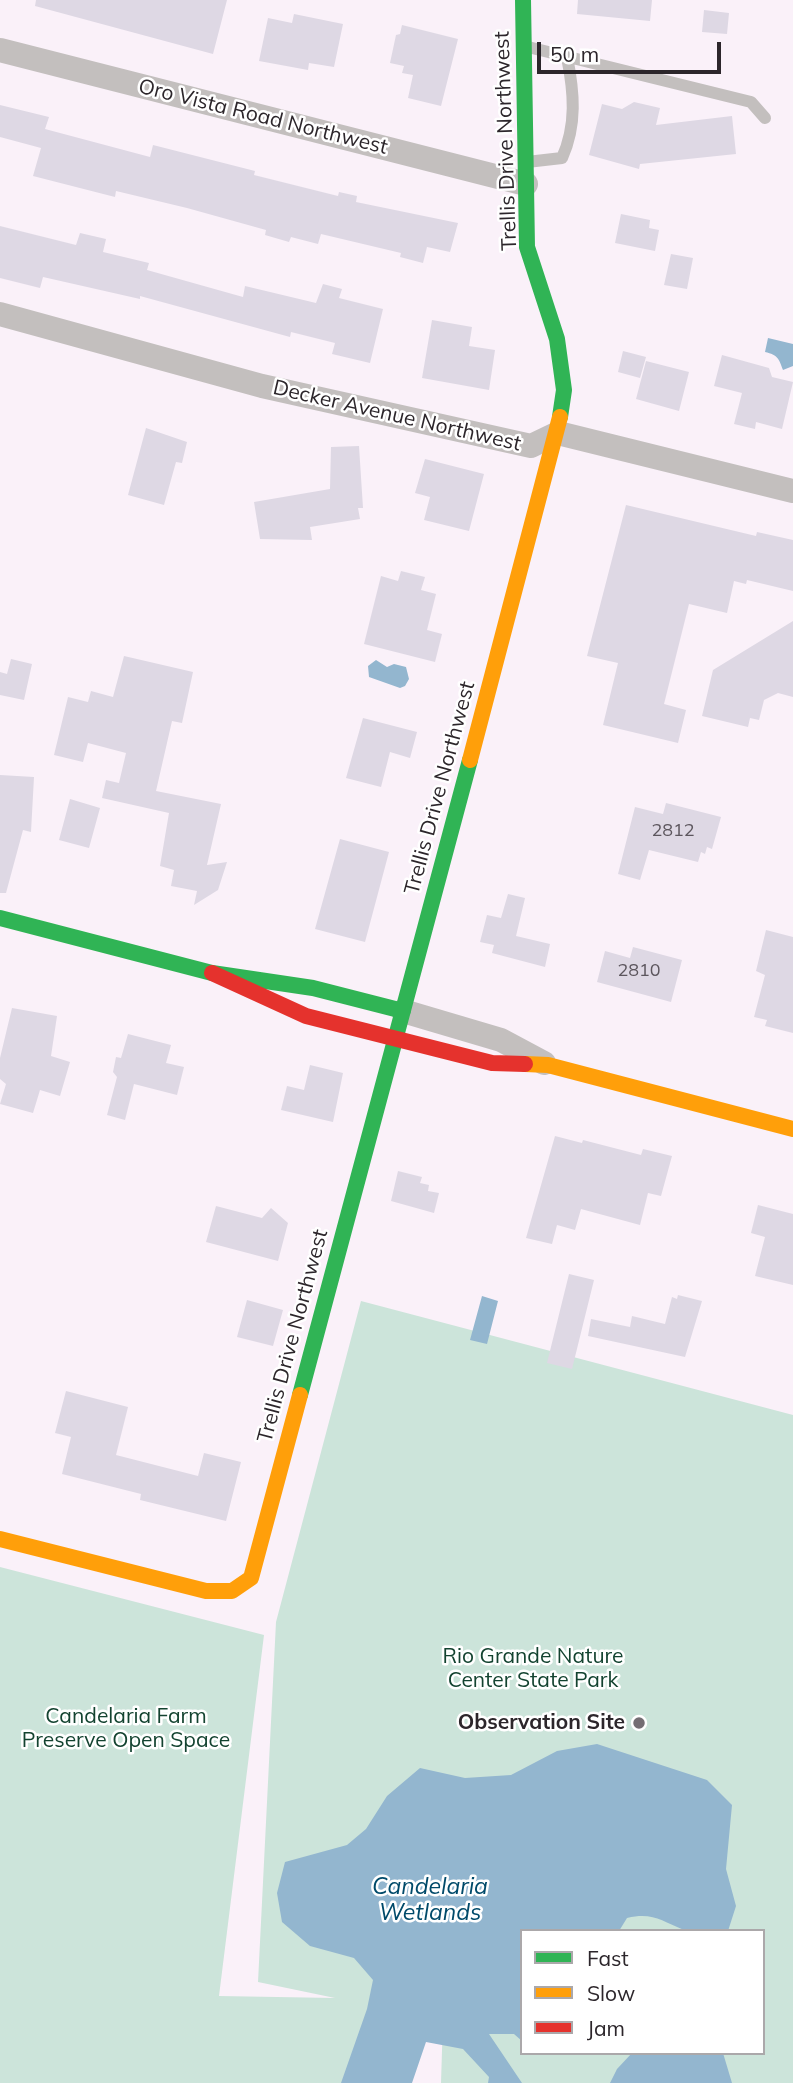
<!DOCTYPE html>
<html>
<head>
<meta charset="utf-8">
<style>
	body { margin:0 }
	#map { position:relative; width:793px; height:2083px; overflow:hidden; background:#faf1f9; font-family:Mulish,sans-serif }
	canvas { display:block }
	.legend { position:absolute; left:520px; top:1929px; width:245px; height:126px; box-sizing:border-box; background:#fff; border:2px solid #aba8aa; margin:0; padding:9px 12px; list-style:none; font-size:21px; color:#2c262b }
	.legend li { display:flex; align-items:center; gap:14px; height:35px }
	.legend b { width:35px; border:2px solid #aba8aa }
	.scale { position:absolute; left:537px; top:42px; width:184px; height:32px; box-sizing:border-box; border:4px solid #2c262b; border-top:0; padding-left:9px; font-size:21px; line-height:24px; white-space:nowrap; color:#2c262b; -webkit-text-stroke:5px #fff; paint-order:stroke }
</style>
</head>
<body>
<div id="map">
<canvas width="793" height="2083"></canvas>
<ul class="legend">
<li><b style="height:9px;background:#30b455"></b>Fast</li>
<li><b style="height:9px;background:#ff9f0a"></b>Slow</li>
<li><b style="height:9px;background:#e5322d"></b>Jam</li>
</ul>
<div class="scale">50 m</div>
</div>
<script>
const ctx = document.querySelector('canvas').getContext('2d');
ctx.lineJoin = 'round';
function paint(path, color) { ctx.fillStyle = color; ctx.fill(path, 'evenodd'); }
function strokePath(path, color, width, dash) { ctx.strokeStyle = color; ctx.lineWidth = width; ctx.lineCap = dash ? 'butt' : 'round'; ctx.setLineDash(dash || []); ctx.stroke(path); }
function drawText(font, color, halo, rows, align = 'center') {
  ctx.font = font + ' Mulish,sans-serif'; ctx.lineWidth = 5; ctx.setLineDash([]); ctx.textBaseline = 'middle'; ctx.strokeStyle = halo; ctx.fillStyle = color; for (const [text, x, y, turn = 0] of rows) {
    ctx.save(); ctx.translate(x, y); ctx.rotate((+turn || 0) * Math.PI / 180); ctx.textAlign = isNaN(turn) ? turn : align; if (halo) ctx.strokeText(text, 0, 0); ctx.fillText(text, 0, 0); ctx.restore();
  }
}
const green = new Path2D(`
	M 361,1301 L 793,1415 L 793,2083 L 441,2083 L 443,2018 L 399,2010 L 403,2083 L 0,2083 L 0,1567 L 264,1635 L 219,1996 L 335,1998 L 258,1982 L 276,1622 ZM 522,1931 L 763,1931 L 763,2053 L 522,2053 Z`);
const water = new Path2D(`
	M 768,338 L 793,344 L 793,366 L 783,370 C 779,359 778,355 765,352 Z
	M 376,660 L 387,667 L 394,664 L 406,667 L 409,679 L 405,686 L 400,688 L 369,677 L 368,666 Z
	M 482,1296 L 498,1301 L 487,1344 L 470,1340 Z
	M 597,1744 L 707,1780 L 732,1805 L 726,1869 L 736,1906 L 728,1931 C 716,1931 696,1935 684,1930 C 661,1921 653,1912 627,1918 L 619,1931 L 522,1931 L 522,2041 L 514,2034 L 489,2034 L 522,2083 L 488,2083 L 489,2077 L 463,2049 L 426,2042 L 412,2083 L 341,2083 L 367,2009 L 373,1980 L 354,1958 L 310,1946 L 282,1922 L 277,1893 L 285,1862 L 347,1845 L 366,1829 L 387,1796 L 420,1768 L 465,1778 L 511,1775 L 557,1751 Z
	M 632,2053 L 723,2053 L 732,2083 L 610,2083 L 617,2069 Z`);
const building = new Path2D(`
	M 36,0 L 227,0 L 213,54 L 35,6 Z
	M 578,0 L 652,0 L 650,21 L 577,14 Z
	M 704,10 L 729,13 L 727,34 L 702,32 Z
	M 294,14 L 343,24 L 334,67 L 309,63 L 308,70 L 259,61 L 268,18 L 292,23 Z
	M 402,25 L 458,39 L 441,106 L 408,98 L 413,75 L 402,73 L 404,66 L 390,63 L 396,35 L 400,34 Z
	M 634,102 L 660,108 L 656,125 L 732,116 L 736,154 L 640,164 L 639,169 L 589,155 L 602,104 L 622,109 Z
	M 0,105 L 49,117 L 45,129 L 150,157 L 153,145 L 255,171 L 254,175 L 338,196 L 339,192 L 357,196 L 356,202 L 458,223 L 450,252 L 427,247 L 423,263 L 400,257 L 401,253 L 321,234 L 318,244 L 291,237 L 289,242 L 265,235 L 266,230 L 187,208 L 116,191 L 115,197 L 33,176 L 41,148 L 0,137 Z
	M 621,214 L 650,220 L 649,228 L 659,230 L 655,251 L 615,243 Z
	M 0,226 L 76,245 L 80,233 L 106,239 L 103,252 L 149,263 L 147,270 L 243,297 L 245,286 L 316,303 L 323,284 L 342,289 L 339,298 L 383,309 L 370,363 L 332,354 L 335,343 L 291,332 L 290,337 L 140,296 L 140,299 L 43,277 L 40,288 L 0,278 Z
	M 671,254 L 693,258 L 687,289 L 664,285 Z
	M 432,320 L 472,327 L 469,346 L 495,350 L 489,390 L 422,378 Z
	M 623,351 L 646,357 L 640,378 L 618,372 Z
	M 722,355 L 769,368 L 772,377 L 793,382 L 782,429 L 756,422 L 755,429 L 734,424 L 742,393 L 714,386 Z
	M 646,361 L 689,372 L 679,411 L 636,399 Z
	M 146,428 L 187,442 L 182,463 L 176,462 L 164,505 L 128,495 Z
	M 359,446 L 363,508 L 358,508 L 360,519 L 310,527 L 312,540 L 260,539 L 254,502 L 330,489 L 331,447 Z
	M 425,459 L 484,474 L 469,531 L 424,520 L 430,497 L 415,493 Z
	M 626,505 L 756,536 L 757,532 L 793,540 L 793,591 L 747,580 L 746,584 L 734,581 L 727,613 L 689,604 L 664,704 L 686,710 L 678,743 L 603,725 L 618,663 L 587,656 Z
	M 401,571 L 425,577 L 421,590 L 436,594 L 427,630 L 442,634 L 435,662 L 364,644 L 381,576 L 398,581 Z
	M 793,621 L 793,697 L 778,693 L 764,700 L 759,720 L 750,718 L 748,727 L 702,716 L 713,670 Z
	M 124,656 L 193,672 L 182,723 L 172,721 L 156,791 L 221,804 L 207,865 L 227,862 L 218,890 L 194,905 L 197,891 L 171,886 L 174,870 L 160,866 L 169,813 L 102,798 L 106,780 L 119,783 L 126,753 L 88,743 L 83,762 L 54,755 L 68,697 L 88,702 L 91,691 L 113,697 Z
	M 11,659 L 32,664 L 24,700 L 0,695 L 0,672 L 7,674 Z
	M 363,718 L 417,732 L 410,758 L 390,752 L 381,787 L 346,778 Z
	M 0,775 L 34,777 L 31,832 L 23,830 L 6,893 L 0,893 Z
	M 70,799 L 100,808 L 89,848 L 59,840 Z
	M 666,803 L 721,817 L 712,849 L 707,847 L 705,854 L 701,852 L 698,862 L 649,850 L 640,880 L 618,874 L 635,807 L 663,814 Z
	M 340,839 L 389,852 L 365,942 L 315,929 Z
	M 508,894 L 525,898 L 516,936 L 550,944 L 545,967 L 492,953 L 494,945 L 480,942 L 487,915 L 501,918 Z
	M 766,930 L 793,937 L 793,1033 L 765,1026 L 767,1020 L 754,1017 L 765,975 L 756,971 Z
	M 633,947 L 682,960 L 671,1002 L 597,982 L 605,951 L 630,958 Z
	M 12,1008 L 57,1016 L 51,1056 L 70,1062 L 60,1096 L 40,1090 L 33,1113 L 0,1104 L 6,1084 L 0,1079 L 0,1058 Z
	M 128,1034 L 171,1045 L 166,1063 L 184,1067 L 177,1095 L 134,1084 L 125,1120 L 107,1115 L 117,1077 L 113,1072 L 116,1057 L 121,1058 Z
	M 310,1065 L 343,1073 L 333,1122 L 281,1110 L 287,1086 L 304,1090 Z
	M 555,1136 L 582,1143 L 583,1140 L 641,1155 L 643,1149 L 672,1156 L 661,1196 L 648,1193 L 640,1225 L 581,1209 L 575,1230 L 557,1225 L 552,1244 L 526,1238 Z
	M 398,1171 L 422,1177 L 420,1183 L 429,1185 L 428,1191 L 439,1193 L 434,1213 L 391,1201 Z
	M 758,1205 L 793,1214 L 793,1285 L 755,1276 L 765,1237 L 751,1233 Z
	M 216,1206 L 262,1218 L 271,1208 L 288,1223 L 278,1261 L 206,1242 Z
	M 569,1274 L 594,1280 L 572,1369 L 547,1363 Z
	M 678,1295 L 702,1301 L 685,1357 L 588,1336 L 591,1319 L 630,1327 L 632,1316 L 665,1324 L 672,1297 L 677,1299 Z
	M 247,1300 L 283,1310 L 273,1346 L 237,1337 Z
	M 66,1391 L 128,1407 L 116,1455 L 198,1476 L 204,1453 L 241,1462 L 226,1521 L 140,1500 L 141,1494 L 62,1474 L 71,1437 L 55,1433 Z`);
const lane = new Path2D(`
	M 524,46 L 751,102 L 765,118
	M 527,162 L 562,158 C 577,125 574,92 567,57`);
const street = new Path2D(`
	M 0,50 L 526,184
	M 0,314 L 262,386 L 531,446 L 558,433 L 793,491
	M 403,1011 L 501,1040 L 544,1063`);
const fast = new Path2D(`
	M 523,0 L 527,247 L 557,339 L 564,390 L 560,417
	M 0,918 L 212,973 L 313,988 L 403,1011
	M 300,1395 L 470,760`);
const slow = new Path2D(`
	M 470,760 L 560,417
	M 525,1064 L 548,1065 L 793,1129
	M 0,1539 L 206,1591 L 232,1591 L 251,1578 L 300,1395`);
const jam = new Path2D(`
	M 212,973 L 306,1016 L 492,1063 L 525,1064`);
const markers = [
	[639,1723,7,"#746d73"]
];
const numberNames = [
	["2812",673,831],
	["2810",639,971]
];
const streetNames = [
	["Oro Vista Road Northwest",263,117,14],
	["Trellis Drive Northwest",506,141,-92],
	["Decker Avenue Northwest",397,416,13],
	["Trellis Drive Northwest",440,788,-75],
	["Trellis Drive Northwest",293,1336,-75]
];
const parkNames = [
	["Rio Grande Nature",533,1657],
	["Center State Park",533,1681],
	["Candelaria Farm",126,1717],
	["Preserve Open Space",126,1741]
];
const poiNames = [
	["Observation Site",625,1723]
];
const waterNames = [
	["Candelaria",430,1887],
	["Wetlands",430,1913]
];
paint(green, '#cce4da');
paint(water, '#93b6cf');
paint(building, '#ded8e4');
strokePath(lane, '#c3bfbe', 12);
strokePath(street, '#c3bfbe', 24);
strokePath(fast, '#30b455', 16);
strokePath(slow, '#ff9f0a', 16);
strokePath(jam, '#e5322d', 16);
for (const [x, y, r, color] of markers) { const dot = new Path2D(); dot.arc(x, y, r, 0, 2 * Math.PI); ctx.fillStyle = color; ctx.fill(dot); strokePath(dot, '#fff', 2.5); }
drawText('18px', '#5c565d', null, numberNames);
drawText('21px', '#2c262b', '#fff', streetNames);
drawText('21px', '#134330', '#fff', parkNames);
drawText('bold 21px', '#2c262b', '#fff', poiNames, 'right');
drawText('italic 23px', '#004a6a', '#fff', waterNames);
</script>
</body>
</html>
